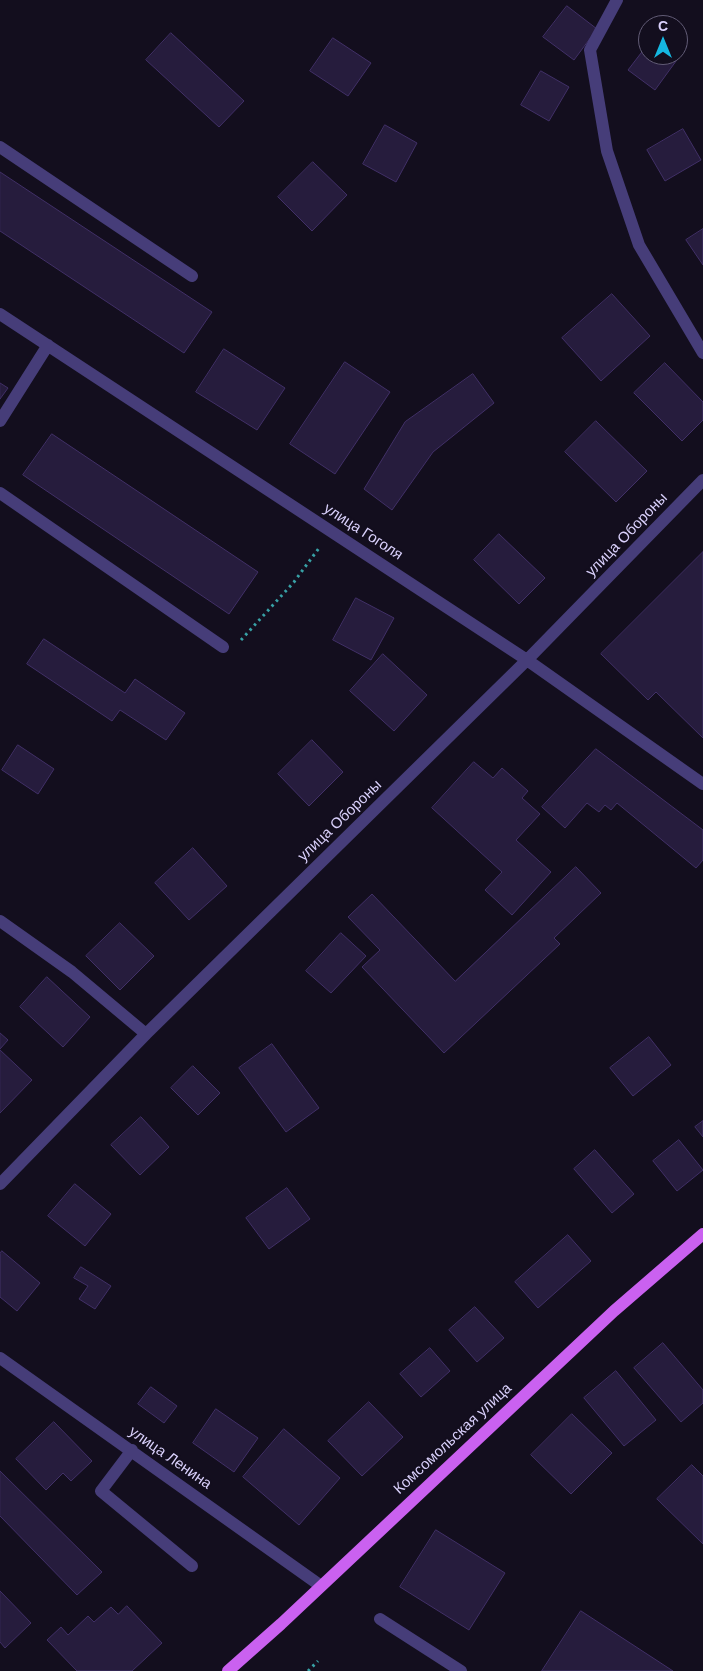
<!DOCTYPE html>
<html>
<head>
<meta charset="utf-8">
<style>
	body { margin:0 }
	#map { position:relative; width:703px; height:1671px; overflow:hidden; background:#130e1e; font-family:Helvetica,sans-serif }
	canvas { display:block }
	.north { position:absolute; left:638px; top:15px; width:50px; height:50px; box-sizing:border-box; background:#130e1e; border:1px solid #625c76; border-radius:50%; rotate:0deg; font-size:14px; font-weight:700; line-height:20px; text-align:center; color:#d9d0fb }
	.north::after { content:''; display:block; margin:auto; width:18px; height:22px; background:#15b7e1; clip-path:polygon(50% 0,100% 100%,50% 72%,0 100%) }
</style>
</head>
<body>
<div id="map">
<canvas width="703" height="1671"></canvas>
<div class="north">С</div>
</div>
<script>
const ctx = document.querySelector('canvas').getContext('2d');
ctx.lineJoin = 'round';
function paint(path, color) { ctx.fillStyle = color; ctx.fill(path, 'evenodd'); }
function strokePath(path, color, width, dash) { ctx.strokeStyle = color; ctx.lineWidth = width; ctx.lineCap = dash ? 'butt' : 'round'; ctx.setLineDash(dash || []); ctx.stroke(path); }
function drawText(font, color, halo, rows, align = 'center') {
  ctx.font = font + ' Helvetica,sans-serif'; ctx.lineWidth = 4; ctx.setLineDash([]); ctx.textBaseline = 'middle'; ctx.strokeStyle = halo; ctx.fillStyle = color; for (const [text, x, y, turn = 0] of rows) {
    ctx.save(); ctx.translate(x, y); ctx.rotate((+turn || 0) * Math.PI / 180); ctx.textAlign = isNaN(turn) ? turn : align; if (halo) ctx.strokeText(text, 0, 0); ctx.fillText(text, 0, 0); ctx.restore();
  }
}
const building = new Path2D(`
	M 567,6 L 597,29 L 574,60 L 543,37 Z
	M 171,33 L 244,101 L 219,127 L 146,60 Z
	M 333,38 L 371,63 L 348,96 L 310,71 Z
	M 678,39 L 687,46 L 655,90 L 628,70 L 648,44 L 648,55 L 678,55 Z
	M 541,71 L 569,87 L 549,121 L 521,105 Z
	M 385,125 L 417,143 L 396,182 L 363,164 Z
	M 683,129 L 701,160 L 665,181 L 647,150 Z
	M 313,162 L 347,195 L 312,231 L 278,197 Z
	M 0,172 L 212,312 L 184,353 L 0,231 Z
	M 703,229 L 703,265 L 686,240 Z
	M 612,294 L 650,336 L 601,381 L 562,338 Z
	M 224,349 L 285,388 L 257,430 L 196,392 Z
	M 345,362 L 390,392 L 335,474 L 290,444 Z
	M 665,363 L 703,402 L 703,420 L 682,441 L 634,393 Z
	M 473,374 L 494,403 L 433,452 L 392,510 L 364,489 L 405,422 Z
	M 0,383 L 8,388 L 0,399 Z
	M 596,421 L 647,471 L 616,502 L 565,452 Z
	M 52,434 L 258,572 L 229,614 L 23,475 Z
	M 499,534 L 545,578 L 519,604 L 474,560 Z
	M 703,552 L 703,738 L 656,692 L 648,700 L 601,654 Z
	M 356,598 L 394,618 L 371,660 L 333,640 Z
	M 44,639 L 125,693 L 135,679 L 185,713 L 166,740 L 120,710 L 112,721 L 27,664 Z
	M 383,654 L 427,695 L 394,731 L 350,691 Z
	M 312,740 L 343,772 L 309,806 L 278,774 Z
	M 18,745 L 54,769 L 38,794 L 2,770 Z
	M 596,749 L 703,830 L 703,860 L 696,868 L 617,803 L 611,810 L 605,805 L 599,812 L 587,803 L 565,828 L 542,807 Z
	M 474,762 L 493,778 L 502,768 L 528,791 L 522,798 L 540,814 L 516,840 L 551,872 L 512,915 L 485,890 L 502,872 L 432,808 Z
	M 193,848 L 227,886 L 189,920 L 155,883 Z
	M 576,867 L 601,893 L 554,938 L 560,944 L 444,1053 L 362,967 L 380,950 L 348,917 L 372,894 L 455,981 Z
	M 120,923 L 154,956 L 120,990 L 86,956 Z
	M 341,933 L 366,956 L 331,993 L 306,971 Z
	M 47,977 L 90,1017 L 63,1047 L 20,1007 Z
	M 0,1033 L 8,1040 L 0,1049 Z
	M 649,1037 L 671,1065 L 633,1096 L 610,1068 Z
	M 272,1044 L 319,1108 L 286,1132 L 239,1068 Z
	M 0,1050 L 32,1080 L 0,1113 Z
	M 193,1066 L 220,1093 L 198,1115 L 171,1088 Z
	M 141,1117 L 169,1147 L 140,1175 L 111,1145 Z
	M 703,1121 L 703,1137 L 695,1127 Z
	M 679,1140 L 703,1170 L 677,1191 L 653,1161 Z
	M 595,1150 L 634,1194 L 612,1213 L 574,1169 Z
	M 75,1184 L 111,1214 L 85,1246 L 48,1216 Z
	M 287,1188 L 310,1219 L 269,1249 L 246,1218 Z
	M 568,1235 L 591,1261 L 538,1308 L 515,1282 Z
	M 2,1251 L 40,1283 L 17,1311 L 0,1297 L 0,1254 Z
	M 81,1267 L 111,1286 L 95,1309 L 79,1299 L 88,1286 L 74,1278 Z
	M 475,1307 L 504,1338 L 477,1362 L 449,1330 Z
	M 663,1343 L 703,1390 L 703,1403 L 681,1422 L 634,1368 Z
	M 430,1348 L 450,1371 L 421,1397 L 400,1374 Z
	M 616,1371 L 656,1420 L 624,1446 L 584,1398 Z
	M 151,1387 L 177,1406 L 164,1423 L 138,1404 Z
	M 369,1402 L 403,1437 L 362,1476 L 328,1441 Z
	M 216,1409 L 258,1438 L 234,1472 L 193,1443 Z
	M 572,1414 L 612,1453 L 571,1494 L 531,1455 Z
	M 54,1422 L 92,1461 L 71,1481 L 63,1473 L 46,1490 L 16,1459 Z
	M 284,1429 L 340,1478 L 299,1525 L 243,1477 Z
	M 692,1465 L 703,1476 L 703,1544 L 657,1499 Z
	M 0,1471 L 102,1572 L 77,1595 L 0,1516 Z
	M 436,1530 L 505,1573 L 469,1630 L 400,1587 Z
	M 0,1591 L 31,1623 L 5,1648 L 0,1642 Z
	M 127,1606 L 162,1643 L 132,1671 L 77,1671 L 47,1640 L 61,1627 L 68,1635 L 88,1616 L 94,1622 L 111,1607 L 118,1614 Z
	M 581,1611 L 673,1671 L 542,1671 Z`);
const path = new Path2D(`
	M 241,640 L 294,582 L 319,548
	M 308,1671 L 318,1661`);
const minor = new Path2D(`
	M 617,0 L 590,50 L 607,151 L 639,245 L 703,353
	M 0,147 L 192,276
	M 0,314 L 527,660 L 703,784
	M 0,421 L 48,345
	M 0,493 L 223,647
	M 0,921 L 72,972 L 146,1034
	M 0,1184 L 146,1034 L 527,660 L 703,480
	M 0,1358 L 321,1586
	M 132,1450 L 101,1491 L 192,1566
	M 380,1619 L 461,1671`);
const major = new Path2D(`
	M 228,1671 L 281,1624 L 614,1311 L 703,1234`);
const streetNames = [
	["улица Гоголя",363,532,33],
	["улица Обороны",627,535,-46],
	["улица Обороны",340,821,-44],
	["Комсомольская улица",453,1439,-43],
	["улица Ленина",170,1458,35]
];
paint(building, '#261c3d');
strokePath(building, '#413067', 1);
strokePath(path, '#38a1a6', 3, [2.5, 4]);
strokePath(minor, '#463d79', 12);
strokePath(major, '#ca61f0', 12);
drawText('15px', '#d9d0fb', '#130e1e', streetNames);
</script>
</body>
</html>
